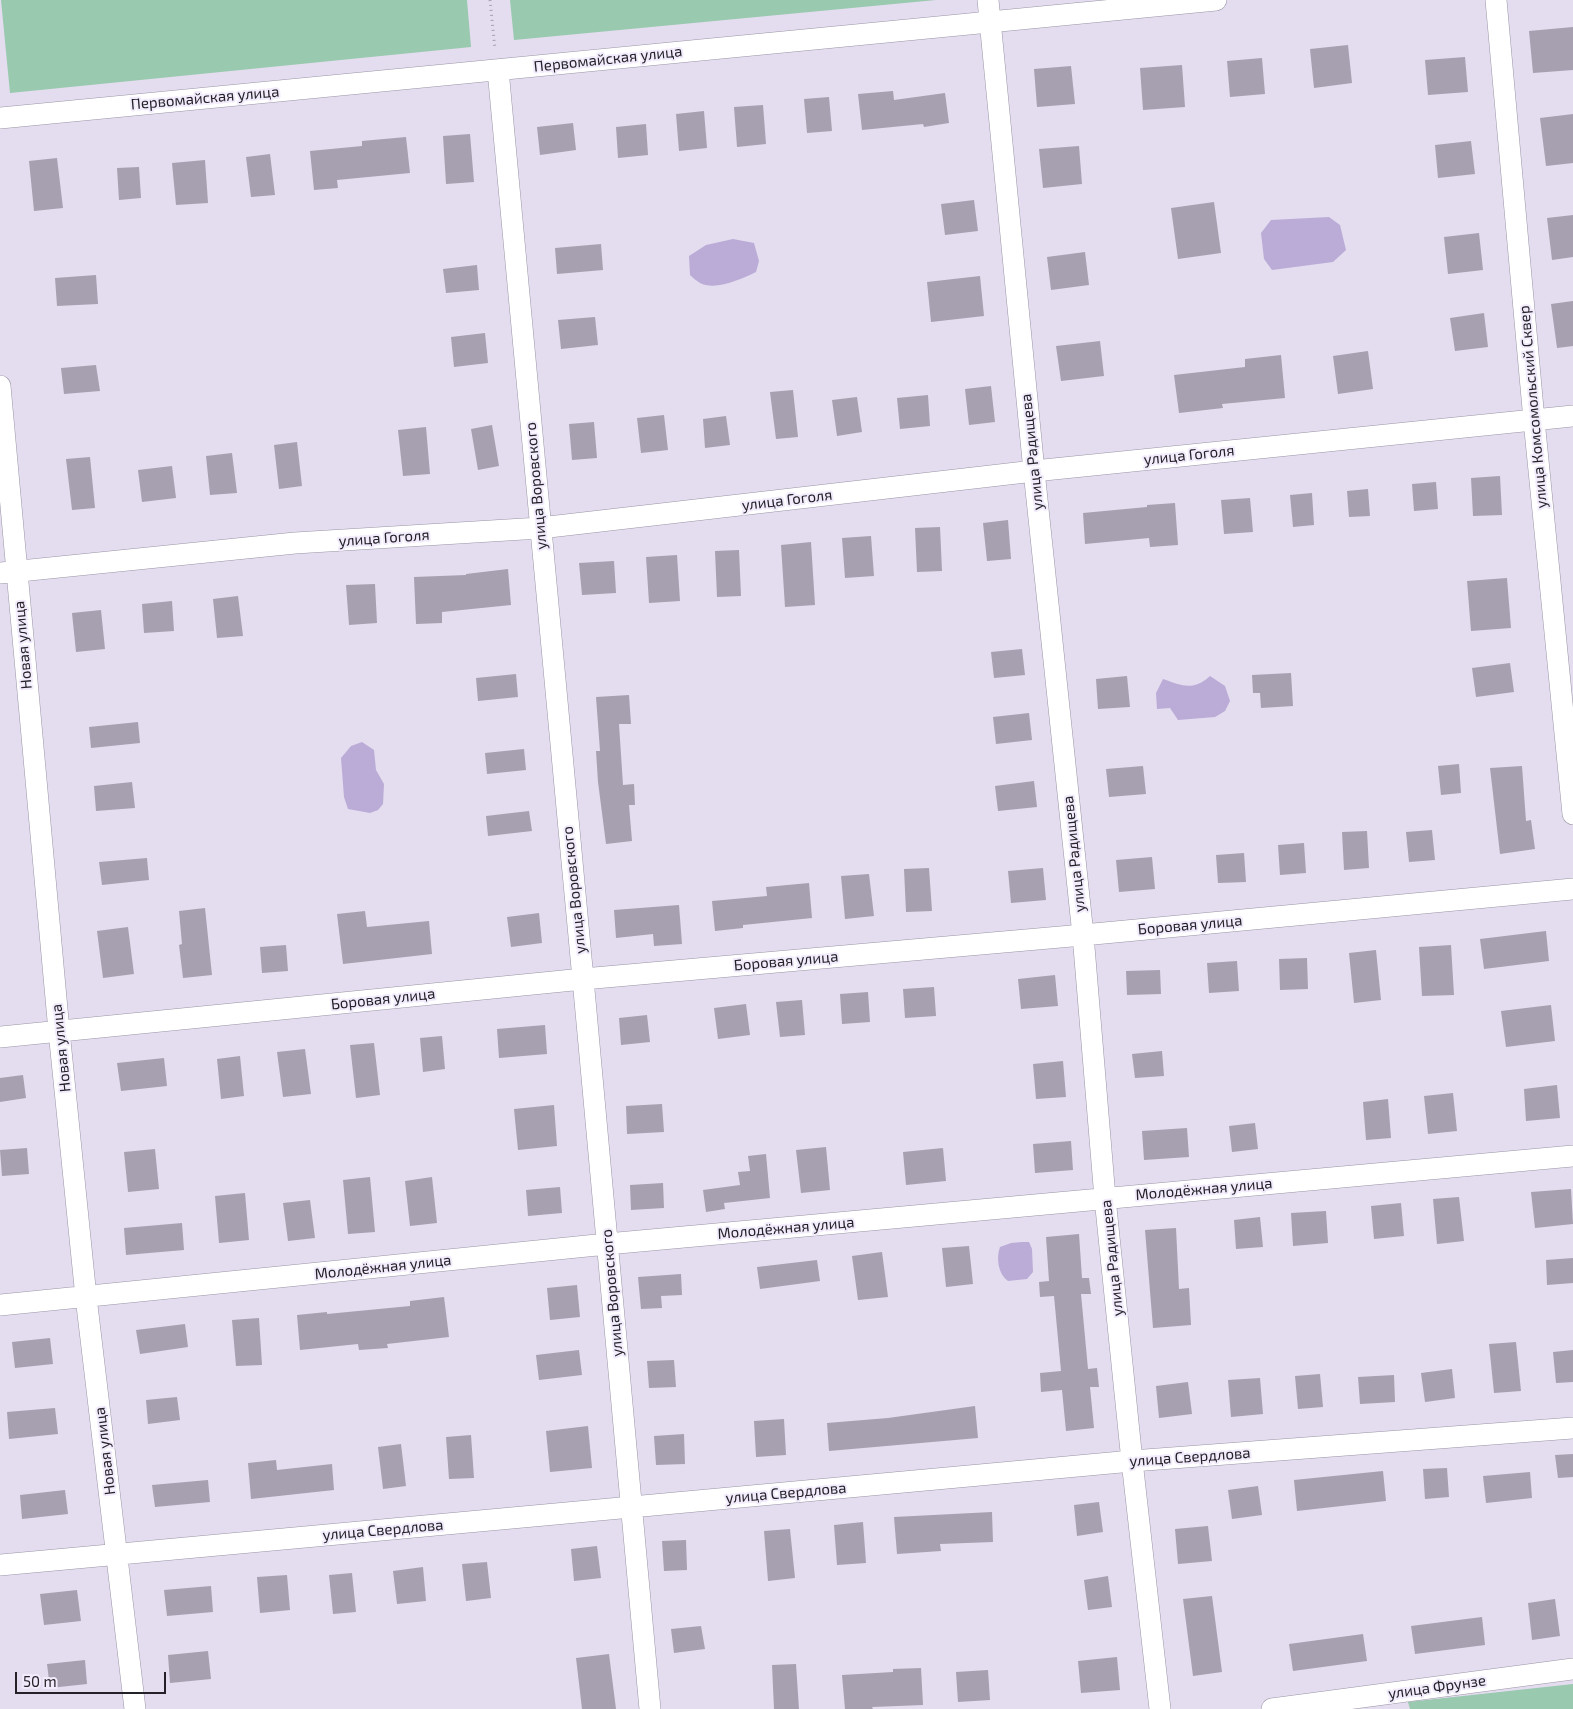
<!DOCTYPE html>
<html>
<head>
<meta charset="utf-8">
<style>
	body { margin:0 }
	#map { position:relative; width:1573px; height:1709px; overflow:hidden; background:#e3ddef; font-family:"Exo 2",sans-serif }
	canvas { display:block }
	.scale { position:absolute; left:15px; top:1672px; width:151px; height:22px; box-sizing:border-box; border:2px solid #242228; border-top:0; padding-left:6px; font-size:15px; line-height:18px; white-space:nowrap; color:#242228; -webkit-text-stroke:4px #f1ebfc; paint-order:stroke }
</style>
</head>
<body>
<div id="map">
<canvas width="1573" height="1709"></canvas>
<div class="scale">50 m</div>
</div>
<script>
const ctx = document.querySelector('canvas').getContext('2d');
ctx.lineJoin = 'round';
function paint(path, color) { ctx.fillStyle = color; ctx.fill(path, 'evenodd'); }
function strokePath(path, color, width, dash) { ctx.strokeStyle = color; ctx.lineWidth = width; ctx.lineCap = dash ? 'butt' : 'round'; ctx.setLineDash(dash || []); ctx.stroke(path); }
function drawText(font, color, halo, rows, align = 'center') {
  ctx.font = font + ' "Exo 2",sans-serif'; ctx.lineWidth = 4; ctx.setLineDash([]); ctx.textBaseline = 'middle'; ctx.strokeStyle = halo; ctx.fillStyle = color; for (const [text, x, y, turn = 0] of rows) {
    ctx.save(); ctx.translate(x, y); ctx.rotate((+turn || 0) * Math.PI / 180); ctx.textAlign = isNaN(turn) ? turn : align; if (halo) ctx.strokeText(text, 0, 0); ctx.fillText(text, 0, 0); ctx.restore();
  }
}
const green = new Path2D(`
	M 1,0 L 467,0 L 471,47 L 10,93 Z
	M 510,0 L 936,0 L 514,40 Z
	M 1573,1684 L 1573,1709 L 1410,1709 L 1408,1702 Z`);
const water = new Path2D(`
	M 1329,217 L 1340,225 L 1346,250 L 1333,262 L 1272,270 L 1264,259 L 1261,233 L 1271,220 Z
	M 733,239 L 754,243 L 759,261 L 756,272 C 741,279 716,291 700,283 C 697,281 693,278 690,275 L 689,256 L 706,245 Z
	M 1210,676 L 1225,686 L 1230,701 L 1225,711 L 1215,717 L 1178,720 L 1170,708 L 1157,709 L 1156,693 L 1163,679 C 1182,686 1194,691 1210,676 Z
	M 362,742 L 374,750 L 376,770 L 384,784 L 383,804 L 378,810 L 370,813 L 348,809 L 344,797 L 341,758 L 351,746 Z
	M 1022,1242 L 1029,1242 L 1032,1249 L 1033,1272 L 1027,1279 L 1008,1281 C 998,1274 996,1258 1000,1247 L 1011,1243 Z`);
const building = new Path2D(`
	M 1573,27 L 1573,70 L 1533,73 L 1529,31 Z
	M 1348,45 L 1352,83 L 1314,88 L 1310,49 Z
	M 1465,57 L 1468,92 L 1428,95 L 1425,60 Z
	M 1262,58 L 1265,94 L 1230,97 L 1227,61 Z
	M 1182,65 L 1185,107 L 1143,110 L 1140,68 Z
	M 1071,66 L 1075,104 L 1037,107 L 1034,69 Z
	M 893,91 L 894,100 L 945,93 L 949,123 L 924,127 L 923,124 L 862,130 L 858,94 Z
	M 829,97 L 832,131 L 807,133 L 804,99 Z
	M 763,105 L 766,144 L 737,147 L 734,107 Z
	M 704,111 L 707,148 L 679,151 L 676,114 Z
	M 1573,114 L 1573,163 L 1546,166 L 1540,118 Z
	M 573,123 L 576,150 L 540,155 L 537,127 Z
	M 646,124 L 648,155 L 618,158 L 616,127 Z
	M 470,134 L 474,182 L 446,184 L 443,136 Z
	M 406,137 L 410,173 L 337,180 L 338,188 L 314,190 L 310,151 L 362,146 L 362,141 Z
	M 1471,141 L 1475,174 L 1438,178 L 1435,145 Z
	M 1079,146 L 1082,184 L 1043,188 L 1039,149 Z
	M 270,154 L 275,195 L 251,197 L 246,157 Z
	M 57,158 L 63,208 L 34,211 L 29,161 Z
	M 205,160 L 208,203 L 176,205 L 172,163 Z
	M 139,167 L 141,198 L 119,200 L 117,168 Z
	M 974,200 L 978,231 L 945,235 L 941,204 Z
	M 1214,202 L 1221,253 L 1178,259 L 1171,208 Z
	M 1573,215 L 1573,257 L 1552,260 L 1547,218 Z
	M 1479,233 L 1483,270 L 1448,274 L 1444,237 Z
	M 601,244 L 603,270 L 557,274 L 555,248 Z
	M 1085,252 L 1089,285 L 1051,290 L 1047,257 Z
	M 477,265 L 479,290 L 446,293 L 443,269 Z
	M 96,275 L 98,304 L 57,306 L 55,278 Z
	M 980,276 L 984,316 L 931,322 L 927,282 Z
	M 1573,301 L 1573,346 L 1557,348 L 1551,304 Z
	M 1484,313 L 1488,347 L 1455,351 L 1450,318 Z
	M 595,317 L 598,345 L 561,349 L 558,320 Z
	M 485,333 L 488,363 L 454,367 L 451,337 Z
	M 1100,341 L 1104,376 L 1061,381 L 1056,346 Z
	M 1368,351 L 1373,389 L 1338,394 L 1333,356 Z
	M 1281,355 L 1285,398 L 1222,404 L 1223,408 L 1179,413 L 1174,375 L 1245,367 L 1245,359 Z
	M 96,365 L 100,391 L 64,394 L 61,368 Z
	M 991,386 L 995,422 L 969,425 L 965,389 Z
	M 793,390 L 798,437 L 776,439 L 770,392 Z
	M 928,395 L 930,426 L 900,429 L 897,398 Z
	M 857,397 L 862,432 L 837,436 L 832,400 Z
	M 664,415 L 668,450 L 641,453 L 637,418 Z
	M 726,416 L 730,445 L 705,448 L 703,419 Z
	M 594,422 L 597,458 L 572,460 L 569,424 Z
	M 492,425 L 499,466 L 478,470 L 471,429 Z
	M 426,427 L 430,474 L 403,476 L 398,430 Z
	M 297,442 L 302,486 L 279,489 L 274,445 Z
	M 232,453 L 237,493 L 210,495 L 206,456 Z
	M 90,457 L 95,508 L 72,510 L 66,459 Z
	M 172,466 L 176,498 L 142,502 L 138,470 Z
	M 1500,476 L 1502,515 L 1473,516 L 1471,478 Z
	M 1436,482 L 1438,509 L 1414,511 L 1412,484 Z
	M 1368,489 L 1370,516 L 1349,517 L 1347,491 Z
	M 1312,493 L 1314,525 L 1293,527 L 1290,495 Z
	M 1250,498 L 1253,532 L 1224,534 L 1221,500 Z
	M 1175,503 L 1178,545 L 1150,547 L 1149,538 L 1085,544 L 1083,513 L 1147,507 L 1147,505 Z
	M 1008,520 L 1011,559 L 987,561 L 983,523 Z
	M 940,527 L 942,571 L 917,572 L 915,528 Z
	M 871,536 L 874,576 L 845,578 L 842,538 Z
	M 811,542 L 815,605 L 785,607 L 781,545 Z
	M 739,550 L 741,596 L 717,597 L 715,551 Z
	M 677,555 L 680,601 L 649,603 L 646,557 Z
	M 614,561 L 616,593 L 582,595 L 579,563 Z
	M 508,569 L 511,605 L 442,612 L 442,623 L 416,624 L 414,577 L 466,575 L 466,574 Z
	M 1507,578 L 1511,628 L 1471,631 L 1467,581 Z
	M 375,584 L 377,623 L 349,625 L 346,585 Z
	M 238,596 L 243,636 L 217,638 L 213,599 Z
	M 172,601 L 174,631 L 144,633 L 142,604 Z
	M 101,610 L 105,649 L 76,652 L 72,613 Z
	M 1022,649 L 1025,675 L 994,678 L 991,652 Z
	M 1510,663 L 1514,692 L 1476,697 L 1472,668 Z
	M 1291,673 L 1293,706 L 1261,708 L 1260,693 L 1253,693 L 1252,675 Z
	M 516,674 L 518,697 L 478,701 L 476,678 Z
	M 1127,676 L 1130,707 L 1098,709 L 1096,679 Z
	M 629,695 L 631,724 L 619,724 L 623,785 L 634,784 L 635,805 L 629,805 L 632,841 L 606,844 L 598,782 L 596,751 L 600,751 L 596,697 Z
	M 1029,713 L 1032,740 L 996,744 L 993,717 Z
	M 138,722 L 140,743 L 91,748 L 89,727 Z
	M 524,749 L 526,770 L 487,774 L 485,753 Z
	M 1459,764 L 1461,793 L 1441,795 L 1438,766 Z
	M 1143,766 L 1146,794 L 1109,797 L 1106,769 Z
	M 1522,766 L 1526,821 L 1531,820 L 1535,849 L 1500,854 L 1490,768 Z
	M 1034,781 L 1037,807 L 998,811 L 995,786 Z
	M 132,782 L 135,808 L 96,811 L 94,786 Z
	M 529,811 L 532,831 L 488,836 L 486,816 Z
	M 1432,830 L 1435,860 L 1409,862 L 1406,832 Z
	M 1367,831 L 1369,868 L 1344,870 L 1342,832 Z
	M 1304,843 L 1306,873 L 1280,875 L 1278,845 Z
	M 1244,853 L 1246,882 L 1218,883 L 1216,855 Z
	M 1152,857 L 1155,889 L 1119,892 L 1116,860 Z
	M 147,858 L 149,880 L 102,885 L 99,862 Z
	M 929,868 L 932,911 L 906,912 L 904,869 Z
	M 1043,868 L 1046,900 L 1011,903 L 1008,871 Z
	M 869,874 L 874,916 L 845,919 L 841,876 Z
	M 809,883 L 812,918 L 743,925 L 743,928 L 715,931 L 712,901 L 767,896 L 766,887 Z
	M 679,905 L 682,944 L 654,946 L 653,934 L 616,938 L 614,910 Z
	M 205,908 L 212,975 L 183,978 L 179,945 L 182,944 L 179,911 Z
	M 365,911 L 367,927 L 429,921 L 432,954 L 343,964 L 337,914 Z
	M 539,913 L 542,943 L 511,947 L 507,917 Z
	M 128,927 L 134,974 L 103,978 L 97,931 Z
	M 1546,931 L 1549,961 L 1484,969 L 1480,939 Z
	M 286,945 L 288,971 L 262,973 L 260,947 Z
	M 1451,945 L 1454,995 L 1422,996 L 1419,947 Z
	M 1376,950 L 1381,1000 L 1354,1003 L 1349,953 Z
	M 1307,958 L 1308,989 L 1280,990 L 1279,959 Z
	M 1237,961 L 1239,991 L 1209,993 L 1207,963 Z
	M 1160,970 L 1161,994 L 1127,995 L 1126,971 Z
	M 1055,975 L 1058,1006 L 1021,1009 L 1018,979 Z
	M 934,987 L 936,1016 L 905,1018 L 903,989 Z
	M 868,992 L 870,1022 L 842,1024 L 840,994 Z
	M 802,1000 L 805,1035 L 780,1037 L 776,1002 Z
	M 746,1004 L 750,1035 L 718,1039 L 714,1008 Z
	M 1551,1005 L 1555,1041 L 1506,1047 L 1501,1011 Z
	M 647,1015 L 650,1042 L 621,1045 L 619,1018 Z
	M 545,1025 L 547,1054 L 499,1058 L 497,1029 Z
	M 442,1036 L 445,1069 L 423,1072 L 420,1038 Z
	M 374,1043 L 380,1095 L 356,1098 L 350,1045 Z
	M 305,1049 L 311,1094 L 283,1097 L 277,1052 Z
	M 1162,1051 L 1164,1076 L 1135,1078 L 1132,1054 Z
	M 240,1056 L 244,1096 L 221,1099 L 217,1059 Z
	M 164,1058 L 167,1086 L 121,1091 L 117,1063 Z
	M 1063,1061 L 1066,1097 L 1036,1099 L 1033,1064 Z
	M 23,1075 L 26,1098 L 0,1102 L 0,1078 Z
	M 1557,1085 L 1560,1118 L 1526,1121 L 1524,1089 Z
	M 1453,1093 L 1457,1131 L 1428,1134 L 1424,1096 Z
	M 1388,1099 L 1391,1138 L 1366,1140 L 1363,1102 Z
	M 662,1104 L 664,1132 L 627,1134 L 626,1106 Z
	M 554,1105 L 557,1146 L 518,1150 L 514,1109 Z
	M 1255,1123 L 1258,1149 L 1232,1152 L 1229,1126 Z
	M 1187,1128 L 1189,1157 L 1144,1160 L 1142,1131 Z
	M 1071,1141 L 1073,1170 L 1035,1173 L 1033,1144 Z
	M 826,1147 L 830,1190 L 801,1193 L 796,1150 Z
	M 27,1148 L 29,1174 L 2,1176 L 0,1150 Z
	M 943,1148 L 946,1181 L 906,1185 L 903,1152 Z
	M 155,1149 L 159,1189 L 128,1192 L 124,1152 Z
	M 766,1154 L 770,1198 L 724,1203 L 725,1209 L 706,1212 L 703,1190 L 740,1185 L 738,1172 L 750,1171 L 748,1156 Z
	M 370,1177 L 375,1232 L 348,1234 L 343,1180 Z
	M 432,1177 L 437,1223 L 410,1226 L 405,1181 Z
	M 663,1183 L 664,1208 L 631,1210 L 630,1185 Z
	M 560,1187 L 562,1213 L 528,1216 L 526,1190 Z
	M 1571,1189 L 1573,1224 L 1535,1228 L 1531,1192 Z
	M 245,1193 L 249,1240 L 219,1243 L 215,1196 Z
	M 1459,1197 L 1464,1241 L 1437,1244 L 1433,1199 Z
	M 310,1200 L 315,1238 L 288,1241 L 283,1203 Z
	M 1401,1203 L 1404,1236 L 1374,1239 L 1371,1206 Z
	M 1326,1211 L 1328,1243 L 1293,1246 L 1291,1213 Z
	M 1260,1217 L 1263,1247 L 1236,1249 L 1234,1220 Z
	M 182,1223 L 184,1250 L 126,1255 L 124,1228 Z
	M 1176,1228 L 1179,1289 L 1189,1288 L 1191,1325 L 1153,1328 L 1145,1230 Z
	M 1079,1234 L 1082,1278 L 1089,1278 L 1091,1294 L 1081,1294 L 1088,1369 L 1097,1368 L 1099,1387 L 1090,1387 L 1094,1428 L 1066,1431 L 1062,1390 L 1041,1392 L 1040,1373 L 1061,1371 L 1054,1296 L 1040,1297 L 1039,1282 L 1049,1281 L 1046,1237 Z
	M 969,1246 L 973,1284 L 946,1287 L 942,1248 Z
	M 882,1252 L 888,1297 L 858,1300 L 852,1256 Z
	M 1573,1258 L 1573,1283 L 1547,1285 L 1546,1260 Z
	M 817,1260 L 820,1281 L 760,1289 L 757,1267 Z
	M 681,1274 L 682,1295 L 661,1296 L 662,1308 L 641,1309 L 638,1277 Z
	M 577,1285 L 580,1317 L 550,1320 L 547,1288 Z
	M 444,1297 L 449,1337 L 387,1344 L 388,1348 L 359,1350 L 358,1344 L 300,1350 L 297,1315 L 327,1312 L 327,1314 L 410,1306 L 410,1301 Z
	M 259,1318 L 262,1365 L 236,1366 L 232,1320 Z
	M 185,1324 L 188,1347 L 140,1354 L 136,1330 Z
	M 50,1338 L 53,1364 L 15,1368 L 12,1342 Z
	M 1516,1342 L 1521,1391 L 1494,1393 L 1489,1344 Z
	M 579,1350 L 582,1375 L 539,1380 L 536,1355 Z
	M 1573,1350 L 1573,1382 L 1556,1383 L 1553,1352 Z
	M 674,1360 L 676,1387 L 649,1388 L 647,1361 Z
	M 1452,1369 L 1455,1398 L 1425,1402 L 1421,1373 Z
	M 1320,1374 L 1323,1407 L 1298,1409 L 1295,1376 Z
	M 1394,1375 L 1395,1402 L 1360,1404 L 1358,1377 Z
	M 1260,1378 L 1263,1414 L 1231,1417 L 1228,1380 Z
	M 1188,1382 L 1192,1414 L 1159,1418 L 1156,1386 Z
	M 177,1397 L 180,1420 L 148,1424 L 146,1400 Z
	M 975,1406 L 978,1438 L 829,1451 L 827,1423 L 888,1418 Z
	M 55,1408 L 58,1434 L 9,1439 L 7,1412 Z
	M 784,1419 L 786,1455 L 756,1457 L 754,1421 Z
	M 588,1426 L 592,1468 L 550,1472 L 546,1431 Z
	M 684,1434 L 685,1464 L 656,1465 L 654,1436 Z
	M 471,1435 L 474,1478 L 449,1479 L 446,1437 Z
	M 401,1444 L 406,1486 L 383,1489 L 378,1447 Z
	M 1573,1454 L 1573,1477 L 1558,1478 L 1555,1455 Z
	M 276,1460 L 277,1470 L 332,1464 L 334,1490 L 251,1499 L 248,1463 Z
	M 1447,1468 L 1449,1497 L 1425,1499 L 1423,1469 Z
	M 1383,1471 L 1386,1501 L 1297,1511 L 1294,1480 Z
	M 1530,1472 L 1532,1498 L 1486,1503 L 1483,1476 Z
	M 208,1480 L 210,1502 L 155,1507 L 152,1485 Z
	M 1258,1486 L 1262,1515 L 1232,1519 L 1228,1490 Z
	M 65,1490 L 68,1514 L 22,1519 L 20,1495 Z
	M 1099,1502 L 1103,1532 L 1077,1536 L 1074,1505 Z
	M 992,1512 L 993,1542 L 940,1544 L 941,1551 L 897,1554 L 894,1517 Z
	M 863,1522 L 866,1563 L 837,1565 L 834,1525 Z
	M 1208,1526 L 1212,1561 L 1178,1564 L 1175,1529 Z
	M 790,1529 L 795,1578 L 768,1581 L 764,1531 Z
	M 686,1540 L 687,1570 L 664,1571 L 662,1541 Z
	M 597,1546 L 601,1578 L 574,1581 L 571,1549 Z
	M 487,1562 L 491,1598 L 466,1601 L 462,1564 Z
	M 423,1567 L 426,1601 L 397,1604 L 393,1571 Z
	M 352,1573 L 356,1612 L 333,1614 L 329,1575 Z
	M 287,1575 L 290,1610 L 260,1613 L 257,1577 Z
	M 1108,1576 L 1112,1607 L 1088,1610 L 1084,1580 Z
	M 211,1586 L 213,1612 L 167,1616 L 164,1590 Z
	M 77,1590 L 81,1621 L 44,1625 L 40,1594 Z
	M 1212,1596 L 1222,1672 L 1193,1676 L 1183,1599 Z
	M 1555,1599 L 1560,1636 L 1532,1640 L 1528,1603 Z
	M 1482,1617 L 1485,1645 L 1415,1654 L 1411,1626 Z
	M 701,1626 L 705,1649 L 674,1653 L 671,1629 Z
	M 1363,1634 L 1367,1661 L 1293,1671 L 1289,1644 Z
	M 208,1651 L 211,1679 L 170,1683 L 168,1655 Z
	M 609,1654 L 616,1709 L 582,1709 L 576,1658 Z
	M 1117,1657 L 1120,1690 L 1081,1693 L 1078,1661 Z
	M 85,1660 L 87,1684 L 50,1688 L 47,1664 Z
	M 796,1664 L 799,1709 L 774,1709 L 772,1665 Z
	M 921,1668 L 923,1705 L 872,1707 L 873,1709 L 845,1709 L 842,1675 L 893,1672 L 893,1669 Z
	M 988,1670 L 990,1700 L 958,1702 L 956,1672 Z`);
const path = new Path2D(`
	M 490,0 L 495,49`);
const minor = new Path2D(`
	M 988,0 L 1034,471 L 1083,935 L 1105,1198 L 1132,1461 L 1160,1709
	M 1496,0 L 1534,420 L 1573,814
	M 498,70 L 583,979 L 650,1709
	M 0,118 L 1216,0
	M 0,386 L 59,1031 L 86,1297 L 135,1709
	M 0,573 L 295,543 L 540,528 L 1034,471 L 1573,416
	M 0,1037 L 583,979 L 1083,935 L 1573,889
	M 0,1305 L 607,1244 L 1573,1156
	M 0,1565 L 1132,1461 L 1573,1428
	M 1272,1709 L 1573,1669`);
const streetNames = [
	["Первомайская улица",608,59,-6],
	["Первомайская улица",205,98,-5],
	["улица Комсомольский Сквер",1533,407,-95],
	["улица Радищева",1032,452,-96],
	["улица Гоголя",1189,455,-6],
	["улица Воровского",536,486,-95],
	["улица Гоголя",787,500,-7],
	["улица Гоголя",384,538,-4],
	["Новая улица",23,645,-95],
	["улица Радищева",1074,854,-96],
	["улица Воровского",574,890,-96],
	["Боровая улица",1190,925,-5],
	["Боровая улица",786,961,-5],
	["Боровая улица",383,999,-6],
	["Новая улица",61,1048,-96],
	["Молодёжная улица",1204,1189,-5],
	["Молодёжная улица",786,1228,-5],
	["улица Радищева",1112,1258,-96],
	["Молодёжная улица",383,1267,-6],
	["улица Воровского",612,1293,-95],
	["Новая улица",105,1451,-97],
	["улица Свердлова",1190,1457,-4],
	["улица Свердлова",786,1493,-5],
	["улица Свердлова",383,1530,-5],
	["улица Фрунзе",1437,1687,-8]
];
paint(green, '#99c9ae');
paint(water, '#bbabd7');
paint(building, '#a6a0b1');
strokePath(minor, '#9a94a5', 22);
strokePath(path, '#a5a0ae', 3, [1, 4]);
strokePath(minor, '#fff', 21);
drawText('15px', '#242228', '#f1ebfc', streetNames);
</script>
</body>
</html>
